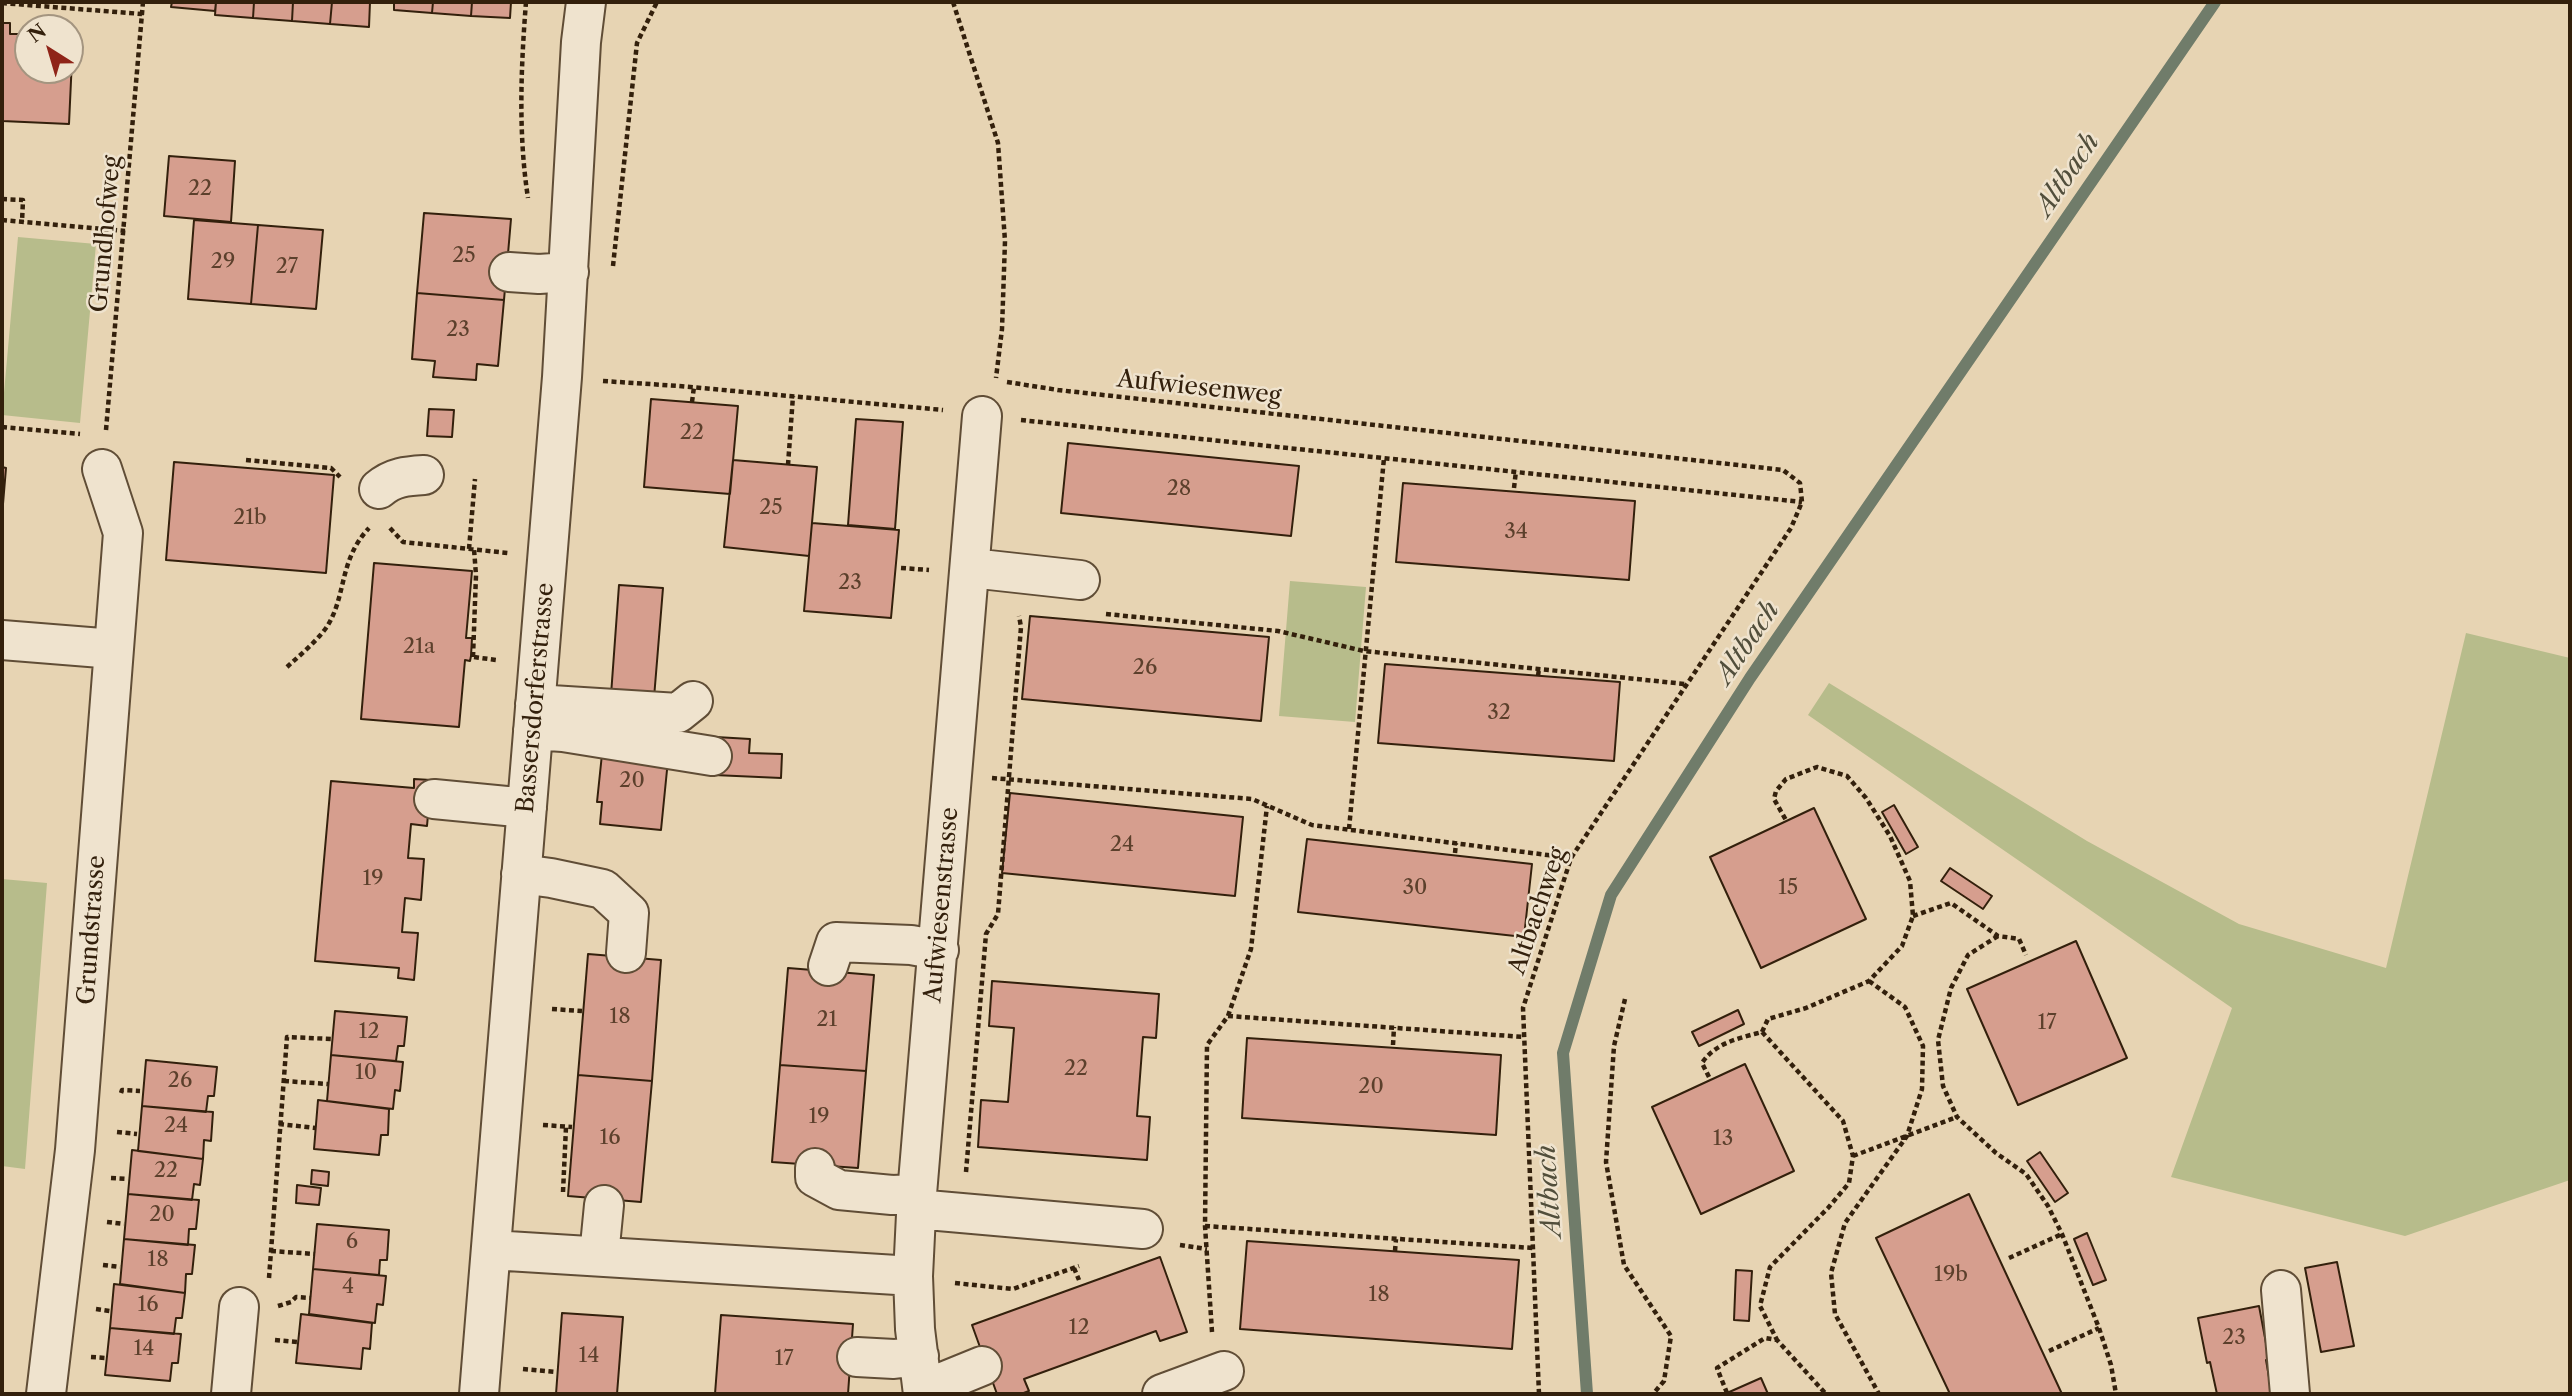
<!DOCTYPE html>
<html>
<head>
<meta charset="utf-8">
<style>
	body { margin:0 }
	#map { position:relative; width:2572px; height:1396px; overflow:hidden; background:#e7d4b3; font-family:"Libre Caslon Text",serif }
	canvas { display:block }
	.frame { position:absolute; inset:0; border:4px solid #33200c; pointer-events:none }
	.north { position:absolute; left:14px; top:14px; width:70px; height:70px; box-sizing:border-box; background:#efe3ce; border:2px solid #a49580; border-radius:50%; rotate:323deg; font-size:19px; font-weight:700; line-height:28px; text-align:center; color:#33200c }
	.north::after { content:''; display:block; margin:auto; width:24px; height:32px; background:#8f2418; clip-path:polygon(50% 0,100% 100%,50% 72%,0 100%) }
</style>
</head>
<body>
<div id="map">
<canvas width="2572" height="1396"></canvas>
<div class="frame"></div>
<div class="north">N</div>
</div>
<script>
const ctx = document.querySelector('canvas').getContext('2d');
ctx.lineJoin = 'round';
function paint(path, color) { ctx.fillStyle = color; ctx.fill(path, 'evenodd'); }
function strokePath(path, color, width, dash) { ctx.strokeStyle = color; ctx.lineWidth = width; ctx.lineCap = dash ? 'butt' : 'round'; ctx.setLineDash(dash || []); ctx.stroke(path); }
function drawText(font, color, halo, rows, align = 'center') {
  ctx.font = font + ' "Libre Caslon Text",serif'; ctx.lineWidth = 5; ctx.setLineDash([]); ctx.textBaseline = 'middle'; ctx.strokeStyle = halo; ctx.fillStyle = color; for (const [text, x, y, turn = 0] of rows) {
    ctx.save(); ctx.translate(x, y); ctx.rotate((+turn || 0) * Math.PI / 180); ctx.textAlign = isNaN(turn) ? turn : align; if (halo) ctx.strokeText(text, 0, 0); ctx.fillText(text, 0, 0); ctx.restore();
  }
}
const green = new Path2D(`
	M 18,237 L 96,244 L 80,423 L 2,415 Z
	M 1290,581 L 1366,587 L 1355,722 L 1279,716 Z
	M 2466,633 L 2570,658 L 2570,1180 L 2405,1236 L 2171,1177 L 2232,1008 L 1808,715 L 1829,683 L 2087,841 L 2239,924 L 2386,968 Z
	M 2,879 L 47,883 L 25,1169 L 2,1166 Z`);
const stream = new Path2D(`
	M 1587,1394 L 1563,1053 L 1611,895 L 1750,678 L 2215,2`);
const building = new Path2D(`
	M 172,2 L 216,2 L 215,11 L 171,7 Z
	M 216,2 L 254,2 L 253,18 L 215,15 Z
	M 254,2 L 293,2 L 292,21 L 253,18 Z
	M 293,2 L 332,2 L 330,24 L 292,21 Z
	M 332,2 L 370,2 L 369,27 L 330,24 Z
	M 394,2 L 433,2 L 432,13 L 394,10 Z
	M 433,2 L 472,2 L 471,16 L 432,13 Z
	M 472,2 L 511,2 L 510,18 L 471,16 Z
	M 2,23 L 10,23 L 10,34 L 28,34 L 28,70 L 70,70 L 70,37 L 73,37 L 69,124 L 2,121 Z
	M 169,156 L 235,161 L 231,222 L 164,216 Z
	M 424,213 L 511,219 L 504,300 L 417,293 Z
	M 194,220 L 258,225 L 251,304 L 188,299 Z
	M 258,225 L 323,230 L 316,309 L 251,304 Z
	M 417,293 L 504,300 L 498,366 L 477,364 L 476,380 L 433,377 L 435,361 L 412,359 Z
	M 651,399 L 738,406 L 730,494 L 644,487 Z
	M 429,409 L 454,410 L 452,437 L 427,436 Z
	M 856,419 L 903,422 L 895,529 L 848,525 Z
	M 1068,443 L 1299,466 L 1291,536 L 1061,513 Z
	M 733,460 L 817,467 L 809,556 L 724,547 Z
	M 174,462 L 334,475 L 326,573 L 166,560 Z
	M 2,467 L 6,468 L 2,516 Z
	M 1403,483 L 1635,501 L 1629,580 L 1396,562 Z
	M 812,523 L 899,530 L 891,618 L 804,611 Z
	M 374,563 L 472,571 L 466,638 L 472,638 L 471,656 L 470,661 L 465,660 L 459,727 L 361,719 Z
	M 619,585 L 663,588 L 654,698 L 611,695 Z
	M 1030,616 L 1269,637 L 1261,721 L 1022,699 Z
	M 1385,664 L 1620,682 L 1614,761 L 1378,743 Z
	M 716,737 L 750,739 L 749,753 L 782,754 L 781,778 L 714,775 Z
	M 602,754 L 668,760 L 661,830 L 600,824 L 602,802 L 597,802 Z
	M 414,779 L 431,780 L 427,826 L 411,824 L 408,858 L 424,859 L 421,900 L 405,898 L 402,932 L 418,933 L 414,980 L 398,978 L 399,968 L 315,961 L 331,781 L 414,788 Z
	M 1010,793 L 1243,817 L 1235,896 L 1002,873 Z
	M 1894,805 L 1918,847 L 1906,854 L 1882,812 Z
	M 1814,808 L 1866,919 L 1761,968 L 1710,857 Z
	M 1307,839 L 1532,864 L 1524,937 L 1298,912 Z
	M 1950,868 L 1992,896 L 1983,909 L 1941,881 Z
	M 2076,941 L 2127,1058 L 2018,1105 L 1967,989 Z
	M 588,954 L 661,960 L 652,1081 L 578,1075 Z
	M 788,968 L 874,975 L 866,1071 L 780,1065 Z
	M 992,981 L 1159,994 L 1156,1038 L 1143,1037 L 1137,1116 L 1150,1117 L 1147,1160 L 978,1147 L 981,1100 L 1008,1102 L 1014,1028 L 989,1026 Z
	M 1738,1010 L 1744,1024 L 1699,1046 L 1692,1032 Z
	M 335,1011 L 407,1017 L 404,1046 L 398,1046 L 396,1061 L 331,1055 Z
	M 1247,1038 L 1501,1055 L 1496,1135 L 1242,1118 Z
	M 331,1055 L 403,1062 L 400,1091 L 395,1090 L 393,1109 L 327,1101 Z
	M 146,1060 L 217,1067 L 214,1096 L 208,1096 L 206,1112 L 142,1106 Z
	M 1745,1064 L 1794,1171 L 1701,1214 L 1652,1107 Z
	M 780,1065 L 866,1071 L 858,1168 L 772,1162 Z
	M 578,1075 L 652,1081 L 641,1202 L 568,1196 Z
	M 318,1100 L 389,1109 L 388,1135 L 381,1135 L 379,1155 L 314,1149 Z
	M 142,1106 L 213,1112 L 211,1141 L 204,1140 L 203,1159 L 138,1151 Z
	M 132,1150 L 203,1159 L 200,1185 L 194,1184 L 192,1200 L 128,1194 Z
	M 2040,1152 L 2068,1193 L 2055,1202 L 2027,1161 Z
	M 312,1170 L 329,1172 L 328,1186 L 311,1184 Z
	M 297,1185 L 321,1188 L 319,1205 L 296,1203 Z
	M 128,1194 L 199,1200 L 196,1229 L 189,1229 L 188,1245 L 124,1239 Z
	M 1969,1194 L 2062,1394 L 1950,1394 L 1876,1238 Z
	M 317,1224 L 389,1230 L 387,1260 L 380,1260 L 379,1275 L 313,1269 Z
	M 2087,1233 L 2106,1280 L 2093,1285 L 2074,1239 Z
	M 124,1239 L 195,1245 L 192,1274 L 186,1274 L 185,1293 L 120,1284 Z
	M 1247,1241 L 1519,1260 L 1512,1349 L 1240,1329 Z
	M 1160,1257 L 1187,1332 L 1160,1341 L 1156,1331 L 1024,1379 L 1029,1391 L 1021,1394 L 997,1394 L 972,1325 Z
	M 2337,1262 L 2354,1346 L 2321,1352 L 2305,1268 Z
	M 313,1269 L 386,1276 L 383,1305 L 377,1304 L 375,1323 L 309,1314 Z
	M 1736,1270 L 1752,1271 L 1749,1321 L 1734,1320 Z
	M 114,1284 L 185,1293 L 182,1318 L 176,1318 L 174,1334 L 110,1328 Z
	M 2259,1306 L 2269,1359 L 2266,1360 L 2272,1394 L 2217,1394 L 2210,1362 L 2207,1363 L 2198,1318 Z
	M 562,1313 L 623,1317 L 617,1394 L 556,1394 Z
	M 301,1314 L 372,1323 L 370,1349 L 363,1348 L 361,1369 L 296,1363 Z
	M 721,1315 L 853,1324 L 848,1394 L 715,1394 Z
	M 110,1328 L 181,1334 L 178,1363 L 172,1363 L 170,1381 L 105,1375 Z
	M 1761,1378 L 1768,1394 L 1725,1394 L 1727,1393 Z`);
const path = new Path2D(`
	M 526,2 C 521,66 518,134 528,198
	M 953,2 L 998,143 L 1005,241 L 1002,329 L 996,378
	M 2,3 L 142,14
	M 2,199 L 23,200 L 22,222
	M 2,220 L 125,231
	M 613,266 L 637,43 L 657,2
	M 603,381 L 679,386 L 943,410
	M 1007,382 L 1058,390 L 1783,470 L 1800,483 L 1802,502 L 1791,528 L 1571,858 L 1523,1008 L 1539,1394
	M 692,402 L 694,387
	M 1021,420 L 1802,502
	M 2,427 L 80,434
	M 106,430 L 143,2
	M 246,460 L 331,468 L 340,477
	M 788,465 L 793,396
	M 1514,488 L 1516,471
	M 390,528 L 403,542 L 508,553
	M 469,549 L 475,479
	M 901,568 L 929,570
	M 1106,614 L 1278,631 L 1364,651 L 1685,684
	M 473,657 L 476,575 L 474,549
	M 474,657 L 496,660
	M 287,667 C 300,655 315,643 326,628 C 347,597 338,561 369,528
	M 1538,676 L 1539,669
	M 992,778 L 1252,799 L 1312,825 L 1571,858
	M 1349,829 L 1384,458
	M 1455,853 L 1456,843
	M 1913,916 L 1951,903 L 1998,936 L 2019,939 L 2026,955
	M 1998,936 L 1968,955 L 1951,988 L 1938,1040 L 1943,1086 L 1957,1117 L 1996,1153 L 2026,1174 L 2048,1206 L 2062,1234 L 2099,1328 L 2111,1365 L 2116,1394
	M 1869,981 L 1905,1007 L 1923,1046 L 1922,1089 L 1907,1136 L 1845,1223 L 1831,1273 L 1835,1314 L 1879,1394
	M 1625,999 L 1614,1046 L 1606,1162 L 1624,1265 L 1671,1336 L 1664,1381 L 1653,1394
	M 552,1009 L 582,1011
	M 1228,1016 L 1524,1037
	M 1762,1032 L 1768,1019 L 1806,1008 L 1869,981 L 1902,946 L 1913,916 L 1910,881 L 1890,836 L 1866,798 L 1847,776 L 1817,767 L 1786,779 L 1776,791 L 1774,799 L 1787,822
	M 1393,1045 L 1394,1027
	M 1709,1077 L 1702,1063 C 1715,1043 1739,1038 1762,1032 L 1843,1121 L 1853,1156 L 1849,1183 L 1828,1208 L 1770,1267 L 1760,1306 L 1777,1340
	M 284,1081 L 328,1084
	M 121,1093 L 122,1090 L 140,1091
	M 279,1124 L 316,1128
	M 543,1125 L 572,1127
	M 117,1132 L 137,1134
	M 1853,1156 L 1957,1117
	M 966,1172 L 986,934 L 998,914 L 1021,627 L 1019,616
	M 111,1178 L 128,1179
	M 563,1192 L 566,1127
	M 107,1222 L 124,1224
	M 1205,1226 L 1533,1248
	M 1180,1245 L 1207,1249
	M 271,1251 L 315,1254
	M 1395,1251 L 1396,1239
	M 2009,1258 L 2062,1234
	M 103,1265 L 120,1267
	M 1074,1268 L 1079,1280
	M 269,1278 L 287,1037 L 331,1039
	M 955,1283 L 1013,1289 L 1079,1266
	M 278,1306 L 291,1302 L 296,1297 L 311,1298
	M 96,1309 L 110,1311
	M 1212,1332 L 1205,1226 L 1207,1045 L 1228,1016 L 1251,949 L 1267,806
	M 275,1340 L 298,1342
	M 2049,1351 L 2099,1328
	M 91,1357 L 106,1358
	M 523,1369 L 556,1372
	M 1727,1393 L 1717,1368 L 1765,1338 L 1777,1340 L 1826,1394`);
const minor = new Path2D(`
	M 509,272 L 539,274 L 569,272
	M 379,489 C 393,477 407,476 424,475
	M 971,568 L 1080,580
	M 2,640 L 114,649
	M 535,704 L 678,713 L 693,701
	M 533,730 L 563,732 L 712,756
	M 434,799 L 527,808
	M 521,874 L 551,878 L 603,889 L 629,913 L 626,953
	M 828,966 L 836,942 L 911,945 L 939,950
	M 815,1168 L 815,1177 L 839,1190 L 892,1195 L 917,1194
	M 916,1209 L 1143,1229
	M 491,1250 L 913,1276
	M 599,1256 L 604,1205
	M 2281,1290 L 2290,1394
	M 857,1357 L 894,1359 L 919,1356
	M 923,1390 L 982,1366
	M 46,1394 L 75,1150 L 123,533 L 102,469
	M 231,1394 L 239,1307
	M 479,1394 L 562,377 L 581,42 L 586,2
	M 923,1394 L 915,1329 L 913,1276 L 917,1194 L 982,416
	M 1162,1394 L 1224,1371`);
const numberNames = [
	["22",200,189],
	["25",464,256],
	["29",223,262],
	["27",287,267],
	["23",458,330],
	["22",692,433],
	["28",1179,489],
	["25",771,508],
	["21b",250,518],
	["34",1516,532],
	["23",850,583],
	["21a",419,647],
	["26",1145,668],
	["32",1499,713],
	["20",632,781],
	["24",1122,845],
	["19",373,879],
	["30",1415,888],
	["15",1788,888],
	["18",620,1017],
	["21",827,1020],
	["17",2047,1023],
	["12",369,1032],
	["22",1076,1069],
	["10",366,1073],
	["26",180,1081],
	["20",1371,1087],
	["19",819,1117],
	["24",176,1126],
	["16",610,1138],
	["13",1723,1139],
	["22",166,1171],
	["20",162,1215],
	["6",352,1242],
	["18",158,1260],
	["19b",1951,1275],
	["4",348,1287],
	["18",1379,1295],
	["16",148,1305],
	["12",1079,1328],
	["23",2234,1338],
	["14",144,1349],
	["14",589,1356],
	["17",784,1359]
];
const streetNames = [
	["Grundhofweg",106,234,-85],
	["Aufwiesenweg",1199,388,6],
	["Bassersdorferstrasse",536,698,-85],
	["Aufwiesenstrasse",942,905,-85],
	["Altbachweg",1538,911,-71],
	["Grundstrasse",92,930,-86]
];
const waterNames = [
	["Altbach",2068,175,-56],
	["Altbach",1748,643,-56],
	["Altbach",1550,1191,-94]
];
paint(green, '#b7bc8b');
strokePath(stream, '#707c6a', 12);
paint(building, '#d69e8e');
strokePath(building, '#33200c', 2);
strokePath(minor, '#604d36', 42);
strokePath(path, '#33200c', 4.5, [5, 3.5]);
strokePath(minor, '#efe3ce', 38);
drawText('21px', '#5c402c', null, numberNames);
drawText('24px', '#33200c', '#efe3ce', streetNames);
drawText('italic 26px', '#514e3b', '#efe3ce', waterNames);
</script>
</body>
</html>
